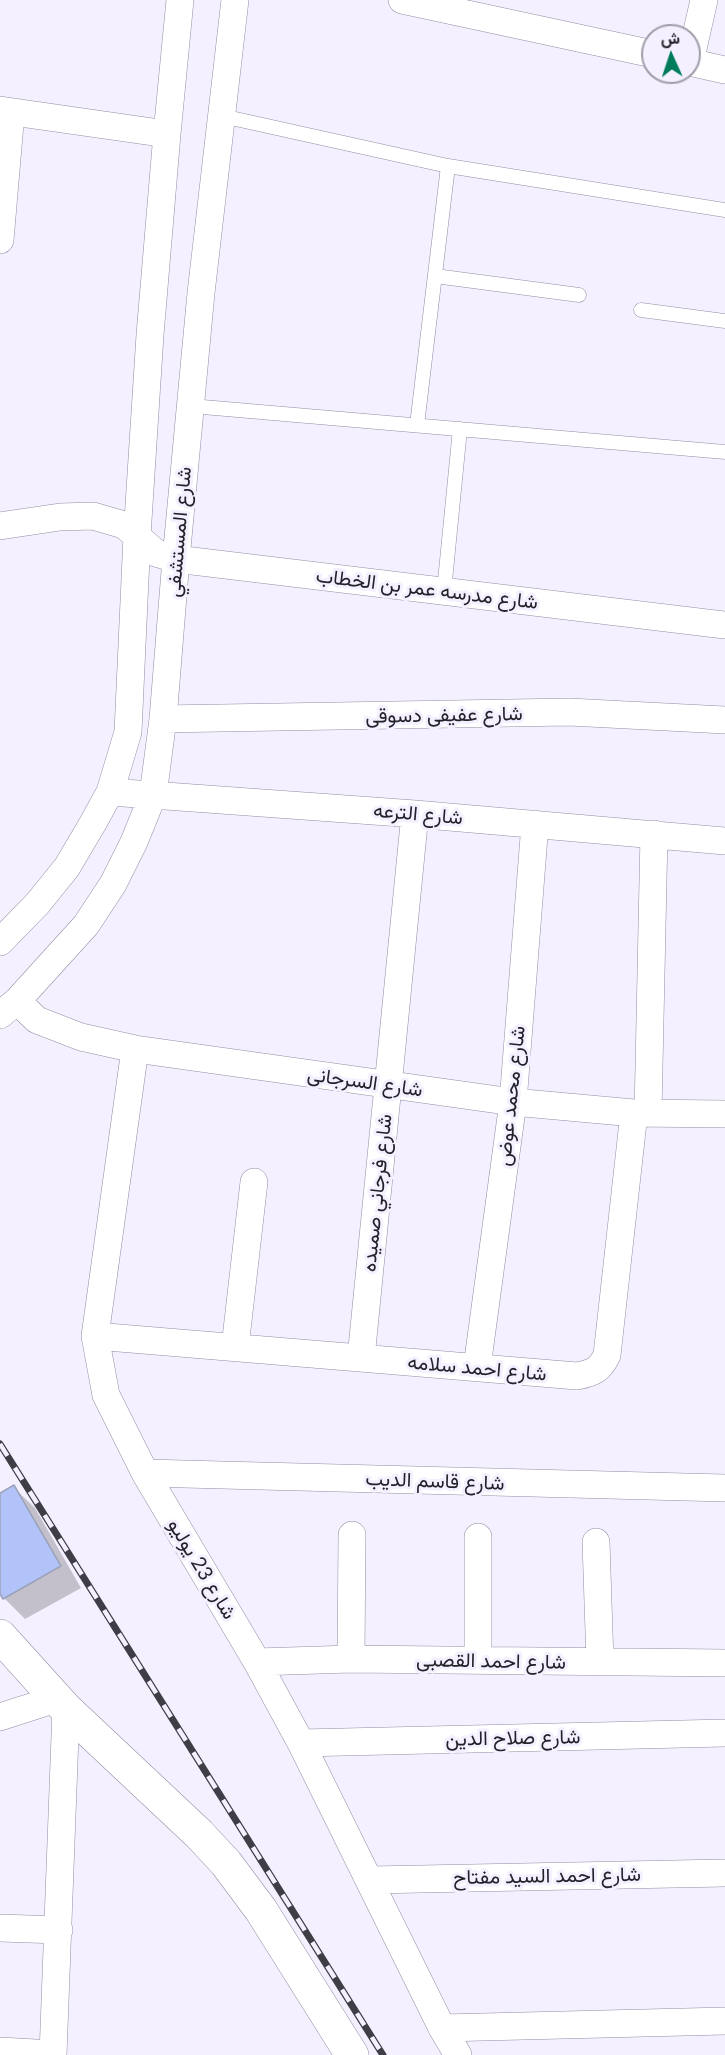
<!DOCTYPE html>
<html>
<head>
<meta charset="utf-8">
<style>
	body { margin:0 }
	#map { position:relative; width:725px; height:2055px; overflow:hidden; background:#f4f0ff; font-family:Lato,Vazirmatn,sans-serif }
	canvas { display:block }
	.north { position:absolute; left:641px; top:24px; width:60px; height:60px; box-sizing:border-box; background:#f4f0ff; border:2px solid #a09da9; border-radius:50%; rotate:357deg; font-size:16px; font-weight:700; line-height:24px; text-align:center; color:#232129 }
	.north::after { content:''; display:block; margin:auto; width:21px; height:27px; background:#007c5b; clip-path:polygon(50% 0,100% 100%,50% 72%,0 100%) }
</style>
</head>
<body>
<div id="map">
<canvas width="725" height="2055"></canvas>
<div class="north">ش</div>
</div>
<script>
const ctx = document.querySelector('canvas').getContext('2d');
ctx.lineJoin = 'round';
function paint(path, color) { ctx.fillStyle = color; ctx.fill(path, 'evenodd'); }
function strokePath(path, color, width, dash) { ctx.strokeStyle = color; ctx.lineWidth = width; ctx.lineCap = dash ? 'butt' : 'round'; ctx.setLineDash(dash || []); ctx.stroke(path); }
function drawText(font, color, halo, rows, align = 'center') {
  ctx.font = font + ' Lato,Vazirmatn,sans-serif'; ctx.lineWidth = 6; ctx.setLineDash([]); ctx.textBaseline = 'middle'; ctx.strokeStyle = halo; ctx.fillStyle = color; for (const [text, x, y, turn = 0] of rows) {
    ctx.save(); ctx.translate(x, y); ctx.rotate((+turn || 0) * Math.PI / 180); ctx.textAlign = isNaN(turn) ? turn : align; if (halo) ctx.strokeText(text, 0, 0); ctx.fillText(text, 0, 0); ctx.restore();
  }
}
const shadow = new Path2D(`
	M 13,1487 L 35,1508 L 81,1588 L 25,1619 L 4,1598 L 0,1591 L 0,1494 Z`);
const building = new Path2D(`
	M 14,1485 L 61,1566 L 3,1599 L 0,1594 L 0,1493 Z`);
const service = new Path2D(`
	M 222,116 L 448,166 L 725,210
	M 435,276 L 579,295
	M 641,310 L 725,321
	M 191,406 L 725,452
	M 417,425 L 448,166
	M 444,591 L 460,429`);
const minor = new Path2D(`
	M 402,0 L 653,54
	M 689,62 L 725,70
	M 690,62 L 704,0
	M 0,110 L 167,134
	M 0,240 L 11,112
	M 0,526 L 60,517 L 93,516 L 124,525 L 156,553 L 176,559 L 725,625
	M 163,719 L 569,712 L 725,720
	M 110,792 L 415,814 L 725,841
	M 0,942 L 38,903 L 67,867 L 93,823 L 110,792 L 128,732 L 137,536 L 150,335 L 167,134 L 180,0
	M 17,1001 L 37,1020 L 81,1037 L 135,1049 L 513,1102 L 634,1113 L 725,1114
	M 0,1015 L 17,1001 L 86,925 L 113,884 L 134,842 L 153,795 L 163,719 L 176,559 L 201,293 L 235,0
	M 135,1049 L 95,1336 L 106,1395 L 145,1473 L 257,1662 L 301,1743 L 442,2028 L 458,2055
	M 648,1113 L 654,834
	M 95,1336 L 577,1376 C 593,1373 600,1370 607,1355 L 634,1113
	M 235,1347 L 254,1182
	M 361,1358 L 415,814
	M 477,1367 L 513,1102 L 535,824
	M 145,1473 L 725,1488
	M 478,1537 L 478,1660
	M 596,1542 L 600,1662
	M 351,1659 L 352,1535
	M 257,1662 L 351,1659 L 725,1663
	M 0,1717 L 56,1699
	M 301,1743 L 725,1733
	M 370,1880 L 725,1873
	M 0,1928 L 59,1930
	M 442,2028 L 725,2021
	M 0,2051 L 53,2054
	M 53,2055 L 66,1709`);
const tertiary = new Path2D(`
	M 0,1636 L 66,1709 L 199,1834 L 226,1863 L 261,1910 L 352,2055`);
const rail = new Path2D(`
	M 0,1444 L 383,2055`);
const streetNames = [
	["شارع المستشفي",179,532,-85],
	["شارع مدرسه عمر بن الخطاب",427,589,7],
	["شارع عفيفى دسوقى",444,715,-1],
	["شارع الترعه",418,814,5],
	["شارع السرجانى",365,1082,8],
	["شارع محمد عوض",511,1096,-84],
	["شارع فرجاني صميده",377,1193,-84],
	["شارع احمد سلامه",477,1368,5],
	["شارع قاسم الديب",435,1481,2],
	["شارع 23 يوليو",202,1569,59],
	["شارع احمد القصبى",491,1661,1],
	["شارع صلاح الدين",513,1738,-1],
	["شارع احمد السيد مفتاح",547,1876,-1]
];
paint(shadow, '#0003');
paint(building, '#b2c3fa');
strokePath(building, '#9ca3b9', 1.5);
strokePath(service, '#938da3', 15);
strokePath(minor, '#938da3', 28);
strokePath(tertiary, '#938da3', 34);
strokePath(service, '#fff', 14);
strokePath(minor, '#fff', 27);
strokePath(tertiary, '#fff', 33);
strokePath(rail, '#3f3d45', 7);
strokePath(rail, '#f4f0ff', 4.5, [14]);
drawText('20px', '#232129', '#f4f0ff', streetNames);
</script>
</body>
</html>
